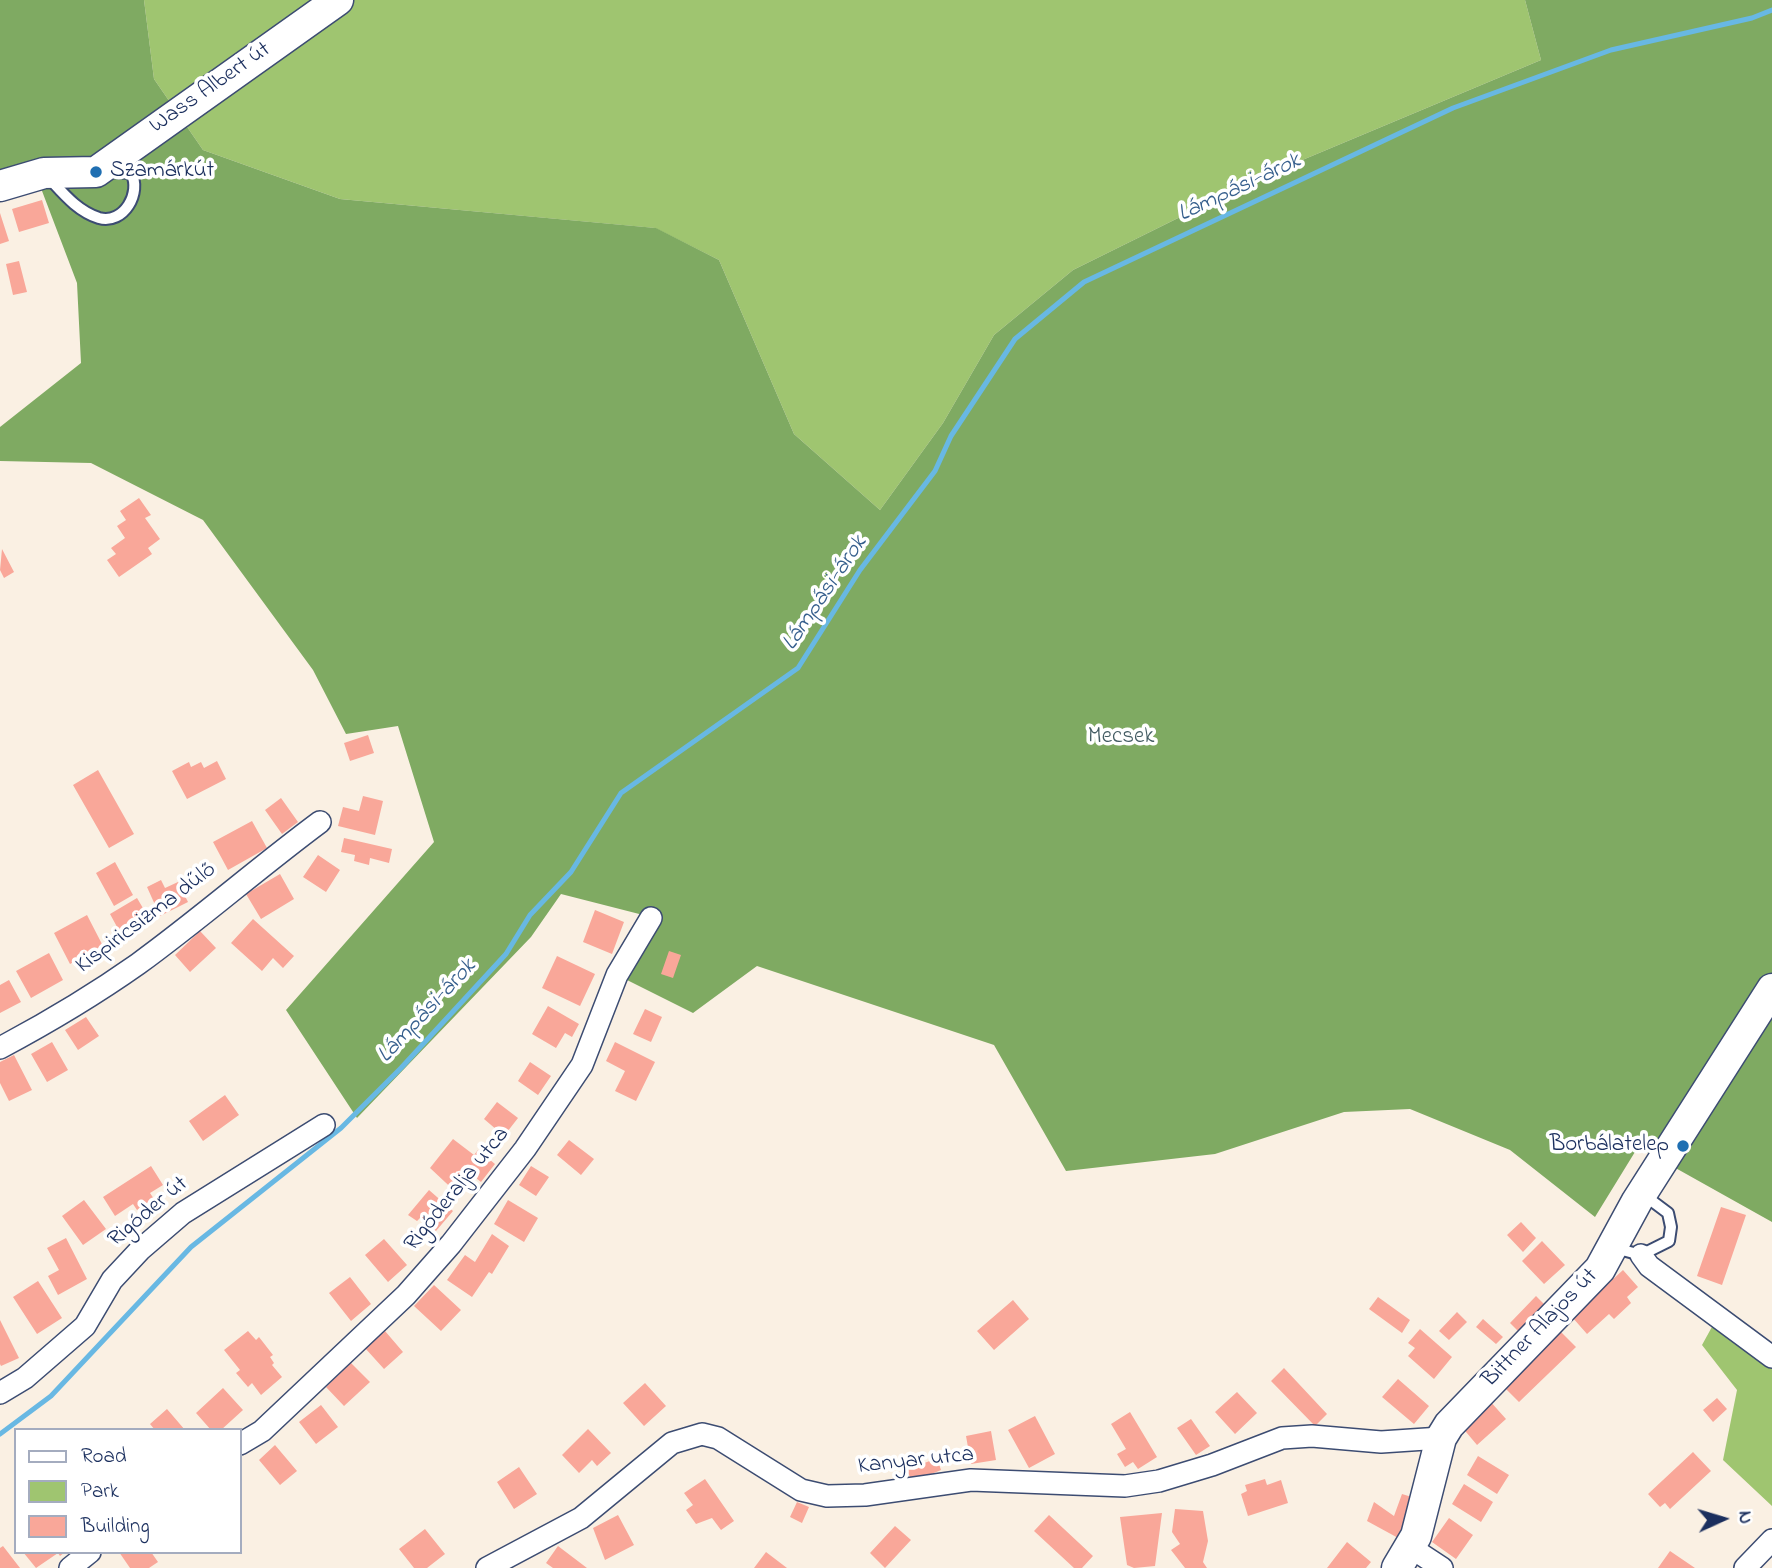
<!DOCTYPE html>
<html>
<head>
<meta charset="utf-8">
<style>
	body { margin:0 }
	#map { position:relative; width:1772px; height:1568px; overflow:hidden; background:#faf0e3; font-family:"Indie Flower",sans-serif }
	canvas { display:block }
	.legend { position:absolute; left:14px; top:1428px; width:228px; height:126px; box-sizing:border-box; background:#fff; border:2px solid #a4acbf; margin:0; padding:9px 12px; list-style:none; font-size:21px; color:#1b2f5e }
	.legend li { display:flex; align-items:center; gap:14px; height:35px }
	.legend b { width:35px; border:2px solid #a4acbf }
	.north { position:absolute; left:1688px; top:1484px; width:70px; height:70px; -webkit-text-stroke:5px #fff; paint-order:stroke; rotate:86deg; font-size:19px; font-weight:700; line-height:28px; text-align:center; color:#1b2f5e }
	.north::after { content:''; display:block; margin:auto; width:24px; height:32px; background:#1b2f5e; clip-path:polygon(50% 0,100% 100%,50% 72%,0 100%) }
</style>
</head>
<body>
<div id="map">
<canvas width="1772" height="1568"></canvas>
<ul class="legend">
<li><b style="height:9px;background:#fff"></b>Road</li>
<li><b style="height:19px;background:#9fc570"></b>Park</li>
<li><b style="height:19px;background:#f9a799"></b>Building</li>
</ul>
<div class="north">N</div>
</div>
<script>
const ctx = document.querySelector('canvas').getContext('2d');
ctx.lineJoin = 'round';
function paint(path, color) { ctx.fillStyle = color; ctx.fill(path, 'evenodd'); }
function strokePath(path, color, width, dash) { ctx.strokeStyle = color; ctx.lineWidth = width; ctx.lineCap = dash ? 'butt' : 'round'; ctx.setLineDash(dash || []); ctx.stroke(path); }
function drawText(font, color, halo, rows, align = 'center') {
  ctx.font = font + ' "Indie Flower",sans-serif'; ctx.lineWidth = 7; ctx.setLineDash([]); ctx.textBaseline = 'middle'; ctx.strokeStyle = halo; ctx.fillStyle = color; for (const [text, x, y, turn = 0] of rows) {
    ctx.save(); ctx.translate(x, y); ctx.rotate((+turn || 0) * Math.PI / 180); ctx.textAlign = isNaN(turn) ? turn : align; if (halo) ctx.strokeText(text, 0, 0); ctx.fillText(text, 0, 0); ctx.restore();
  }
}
const green = new Path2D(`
	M 144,0 L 1525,0 L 1541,60 L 1257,179 L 1073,270 L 994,335 L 943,423 L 880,510 L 794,434 L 719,260 L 655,228 L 340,199 L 203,150 L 154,79 Z
	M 1713,1325 L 1772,1368 L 1772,1506 L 1723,1460 L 1737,1390 L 1702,1345 Z`);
const forest = new Path2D(`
	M 0,0 L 144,0 L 154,79 L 203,150 L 340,199 L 656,228 L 719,260 L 794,434 L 880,510 L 943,423 L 994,335 L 1073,270 L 1257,179 L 1541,60 L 1525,0 L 1772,0 L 1772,1222 L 1638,1147 L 1595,1217 L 1510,1150 L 1410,1109 L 1344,1112 L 1215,1154 L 1066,1171 L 994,1045 L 757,966 L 693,1013 L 617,975 L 651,917 L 561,894 L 531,937 L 357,1118 L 286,1010 L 434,842 L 398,726 L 346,734 L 313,670 L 203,520 L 91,463 L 0,461 L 0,427 L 81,363 L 77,283 L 31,162 L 0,171 Z`);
const stream = new Path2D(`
	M 0,1434 L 51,1396 L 191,1247 L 341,1128 L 401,1068 L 506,954 L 530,915 L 571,872 L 621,793 L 798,668 L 860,570 L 935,471 L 951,436 L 1015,339 L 1084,282 L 1453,108 L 1611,50 L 1752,18 L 1772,10`);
const building = new Path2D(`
	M 42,200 L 49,223 L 19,232 L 12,209 Z
	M 0,213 L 9,241 L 0,244 Z
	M 19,261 L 27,292 L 13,295 L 6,264 Z
	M 139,498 L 151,515 L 145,518 L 160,539 L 148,548 L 152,554 L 119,577 L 107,560 L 116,554 L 111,548 L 125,538 L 117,526 L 126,520 L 120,511 Z
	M 2,549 L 14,572 L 4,578 L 0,570 Z
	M 368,735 L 374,753 L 350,761 L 344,743 Z
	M 217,761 L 226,779 L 187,799 L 172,771 L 189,762 L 191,767 L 201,762 L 204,768 Z
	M 98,770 L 134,834 L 109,848 L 73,785 Z
	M 363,796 L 383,801 L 375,835 L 338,826 L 343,807 L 359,811 Z
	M 281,798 L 298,822 L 282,834 L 265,810 Z
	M 252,821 L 267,848 L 228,870 L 213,842 Z
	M 344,838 L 392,849 L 389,863 L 370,858 L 369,865 L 354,861 L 355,855 L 341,852 Z
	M 318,855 L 340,870 L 326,892 L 303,877 Z
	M 115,862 L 133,895 L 114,906 L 96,873 Z
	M 280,874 L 294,899 L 261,919 L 246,894 Z
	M 161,880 L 165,888 L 178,882 L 188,902 L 160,916 L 147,887 Z
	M 137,898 L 150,920 L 122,936 L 110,914 Z
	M 595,910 L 624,922 L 612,954 L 583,942 Z
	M 87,915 L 103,946 L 70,964 L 54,933 Z
	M 253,919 L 294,956 L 283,968 L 273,958 L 262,971 L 231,943 Z
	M 200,931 L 216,948 L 190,972 L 175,955 Z
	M 669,951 L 681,955 L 673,978 L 661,974 Z
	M 49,953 L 63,980 L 31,998 L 16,971 Z
	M 557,956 L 595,974 L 580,1006 L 542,988 Z
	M 9,980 L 21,1002 L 0,1013 L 0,985 Z
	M 548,1006 L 579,1024 L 572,1037 L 565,1033 L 556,1048 L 532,1034 Z
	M 645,1009 L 662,1017 L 651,1042 L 633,1034 Z
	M 86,1017 L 99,1036 L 78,1050 L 65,1030 Z
	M 52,1042 L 68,1070 L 47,1082 L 31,1054 Z
	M 615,1042 L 655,1062 L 636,1101 L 615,1091 L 625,1071 L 606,1061 Z
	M 14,1055 L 32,1090 L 9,1101 L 0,1083 L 0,1062 Z
	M 530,1062 L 551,1076 L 538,1095 L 518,1081 Z
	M 225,1095 L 239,1115 L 203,1141 L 189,1121 Z
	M 497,1102 L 518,1118 L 504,1136 L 484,1119 Z
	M 453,1139 L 474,1155 L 478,1150 L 495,1164 L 481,1182 L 471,1174 L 460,1196 L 430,1168 Z
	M 569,1140 L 594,1159 L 581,1175 L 557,1155 Z
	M 151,1166 L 163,1185 L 150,1193 L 154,1199 L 137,1210 L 133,1204 L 115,1216 L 103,1197 Z
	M 531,1166 L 549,1177 L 536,1196 L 519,1185 Z
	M 429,1190 L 453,1211 L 436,1231 L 420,1218 L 417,1221 L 408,1215 Z
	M 84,1200 L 106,1229 L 83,1245 L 62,1216 Z
	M 508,1200 L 538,1218 L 524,1242 L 494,1224 Z
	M 1721,1207 L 1746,1215 L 1722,1285 L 1697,1276 Z
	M 1521,1222 L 1536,1238 L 1523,1252 L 1507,1235 Z
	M 492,1234 L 509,1246 L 492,1274 L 489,1272 L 472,1297 L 447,1280 L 465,1255 L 475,1262 Z
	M 66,1238 L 87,1279 L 58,1295 L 48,1276 L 59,1270 L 47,1248 Z
	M 384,1239 L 407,1265 L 388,1282 L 365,1255 Z
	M 1542,1241 L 1565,1265 L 1544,1284 L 1522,1261 Z
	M 1623,1270 L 1638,1287 L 1627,1297 L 1631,1303 L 1614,1319 L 1609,1314 L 1587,1334 L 1572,1317 Z
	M 350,1277 L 371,1304 L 351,1321 L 329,1293 Z
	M 38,1281 L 62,1318 L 37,1334 L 13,1297 Z
	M 434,1285 L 461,1310 L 441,1331 L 414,1306 Z
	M 1536,1296 L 1545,1305 L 1518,1331 L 1510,1323 Z
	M 1378,1297 L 1410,1320 L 1402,1333 L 1369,1309 Z
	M 1013,1300 L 1029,1319 L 994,1350 L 977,1331 Z
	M 1457,1312 L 1467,1322 L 1449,1340 L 1439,1331 Z
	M 1483,1319 L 1503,1337 L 1496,1344 L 1476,1327 Z
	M 0,1320 L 19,1358 L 1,1366 L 0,1364 Z
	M 1420,1329 L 1452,1357 L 1434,1379 L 1408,1356 L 1415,1348 L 1408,1343 Z
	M 248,1331 L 256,1340 L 259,1337 L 273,1355 L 270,1357 L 274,1363 L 272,1365 L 282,1377 L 261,1395 L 252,1383 L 248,1387 L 236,1373 L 240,1370 L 224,1350 Z
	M 385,1331 L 403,1352 L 384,1369 L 365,1348 Z
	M 1560,1331 L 1576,1347 L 1519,1402 L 1504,1387 Z
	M 351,1363 L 370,1382 L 344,1406 L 326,1387 Z
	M 1284,1368 L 1327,1414 L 1315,1426 L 1271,1381 Z
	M 1398,1379 L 1429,1406 L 1414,1424 L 1382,1397 Z
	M 645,1383 L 666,1406 L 644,1426 L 623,1403 Z
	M 223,1388 L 243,1410 L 221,1430 L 211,1430 L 196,1413 Z
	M 1237,1392 L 1257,1413 L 1235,1434 L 1215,1412 Z
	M 1717,1398 L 1727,1409 L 1713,1422 L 1703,1410 Z
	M 1489,1400 L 1506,1419 L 1477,1445 L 1461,1426 Z
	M 321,1405 L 338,1427 L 316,1444 L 299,1422 Z
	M 167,1409 L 185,1430 L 155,1430 L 150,1424 Z
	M 1130,1412 L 1157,1457 L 1138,1469 L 1133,1462 L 1125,1467 L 1117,1454 L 1126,1449 L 1111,1424 Z
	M 1035,1416 L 1055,1454 L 1029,1468 L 1008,1430 Z
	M 1191,1419 L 1210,1446 L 1196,1455 L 1177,1428 Z
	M 588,1429 L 611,1453 L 597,1466 L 592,1460 L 579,1473 L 562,1455 Z
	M 991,1431 L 996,1460 L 971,1464 L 966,1436 Z
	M 275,1445 L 297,1471 L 280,1485 L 259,1460 Z
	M 1693,1452 L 1711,1471 L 1670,1509 L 1665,1503 L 1660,1507 L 1648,1494 Z
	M 1478,1456 L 1509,1475 L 1497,1494 L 1467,1475 Z
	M 937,1458 L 941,1470 L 912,1482 L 907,1470 Z
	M 519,1467 L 537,1494 L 514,1509 L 497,1482 Z
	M 705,1479 L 734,1521 L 721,1530 L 712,1518 L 696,1524 L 686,1510 L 693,1505 L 684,1493 Z
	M 1265,1479 L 1267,1485 L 1281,1480 L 1288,1503 L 1248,1516 L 1241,1494 L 1247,1491 L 1245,1485 Z
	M 1464,1484 L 1493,1502 L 1481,1522 L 1452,1504 Z
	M 1402,1494 L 1415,1498 L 1400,1539 L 1367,1521 L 1374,1502 L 1394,1516 Z
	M 797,1502 L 809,1507 L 802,1523 L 790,1517 Z
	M 1175,1509 L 1203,1511 L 1208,1541 L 1203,1562 L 1207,1568 L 1185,1568 L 1171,1550 L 1180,1544 L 1172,1532 Z
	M 1162,1513 L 1155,1566 L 1134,1568 L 1127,1565 L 1120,1517 Z
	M 618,1515 L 634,1545 L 605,1560 L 593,1528 Z
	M 1049,1515 L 1093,1556 L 1082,1568 L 1074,1568 L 1034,1531 Z
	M 1449,1518 L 1473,1535 L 1456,1559 L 1432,1542 Z
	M 895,1526 L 911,1540 L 885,1568 L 870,1553 Z
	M 425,1529 L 445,1554 L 427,1568 L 414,1568 L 399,1549 Z
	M 1347,1542 L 1371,1562 L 1366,1568 L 1327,1568 Z
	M 3,1546 L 20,1568 L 0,1568 L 0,1548 Z
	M 558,1546 L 587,1568 L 553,1568 L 546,1563 Z
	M 1670,1551 L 1695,1568 L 1658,1568 Z
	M 23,1552 L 65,1552 L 60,1556 L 58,1553 L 36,1568 Z
	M 119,1552 L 151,1552 L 158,1562 L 149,1568 L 130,1568 Z
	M 766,1552 L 787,1568 L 754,1568 Z`);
const lane = new Path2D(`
	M 48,177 C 63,193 77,211 99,218 C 124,225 142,192 131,173 L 109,172
	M 1615,1248 L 1641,1255 L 1669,1241 L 1671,1227 L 1668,1213 L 1652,1201 L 1642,1201`);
const street = new Path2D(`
	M 0,1048 C 47,1023 94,995 138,964 C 200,919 258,868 320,822
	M 1641,1255 L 1649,1266 L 1772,1357
	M 0,1393 L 25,1378 L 85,1326 L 112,1280 L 140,1250 L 183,1213 L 324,1125
	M 240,1444 L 262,1431 L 406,1295 L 451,1244 L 525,1149 L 582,1065 L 617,975 L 651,918
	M 1410,1547 L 1442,1568
	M 70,1568 L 90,1552
	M 487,1568 L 581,1518 L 672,1443 L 702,1434 L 718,1438 L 801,1490 L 827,1496 L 865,1495 L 971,1480 L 1125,1486 L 1159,1481 L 1212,1465 L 1282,1438 L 1312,1436 L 1381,1442 L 1441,1438
	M 1745,1568 L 1772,1540`);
const secondary = new Path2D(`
	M 0,186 L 44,173 L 96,172 L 338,0
	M 1397,1568 L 1416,1536 L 1441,1438 L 1449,1425 L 1600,1269 L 1637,1201 L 1772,989`);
const markers = [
	[96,172,7,"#1f6fb2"],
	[1683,1146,7,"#1f6fb2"]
];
const streetNames = [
	["Wass Albert út",211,89,-35],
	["Kispiricsizma dűlő",147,919,-37],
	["Rigóderalja utca",458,1190,-51],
	["Rigóder út",149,1213,-40],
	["Bittner Alajos út",1541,1329,-46],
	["Kanyar utca",916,1462,-6]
];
const poiNames = [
	["Szamárkút",110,172],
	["Borbálatelep",1669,1146,"right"]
];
const parkNames = [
	["Mecsek",1121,738]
];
const waterNames = [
	["Lámpási-árok",1240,189,-25],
	["Lámpási-árok",826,594,-56],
	["Lámpási-árok",428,1012,-47]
];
paint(green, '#9fc570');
paint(forest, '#7faa62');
strokePath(stream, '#68b8e3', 5);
paint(building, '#f9a799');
strokePath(lane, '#3c4c72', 14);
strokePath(street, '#3c4c72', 24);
strokePath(secondary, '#3c4c72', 33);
strokePath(lane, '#fff', 10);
strokePath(street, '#fff', 21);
strokePath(secondary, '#fff', 30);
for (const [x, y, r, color] of markers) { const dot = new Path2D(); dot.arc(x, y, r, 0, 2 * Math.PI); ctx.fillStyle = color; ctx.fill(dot); strokePath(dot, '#fff', 2.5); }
drawText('23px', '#1b2f5e', '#fff', streetNames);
drawText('23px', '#1b2f5e', '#fff', poiNames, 'left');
drawText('23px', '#435c63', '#fff', parkNames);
drawText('italic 24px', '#365f8d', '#fff', waterNames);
</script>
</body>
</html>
